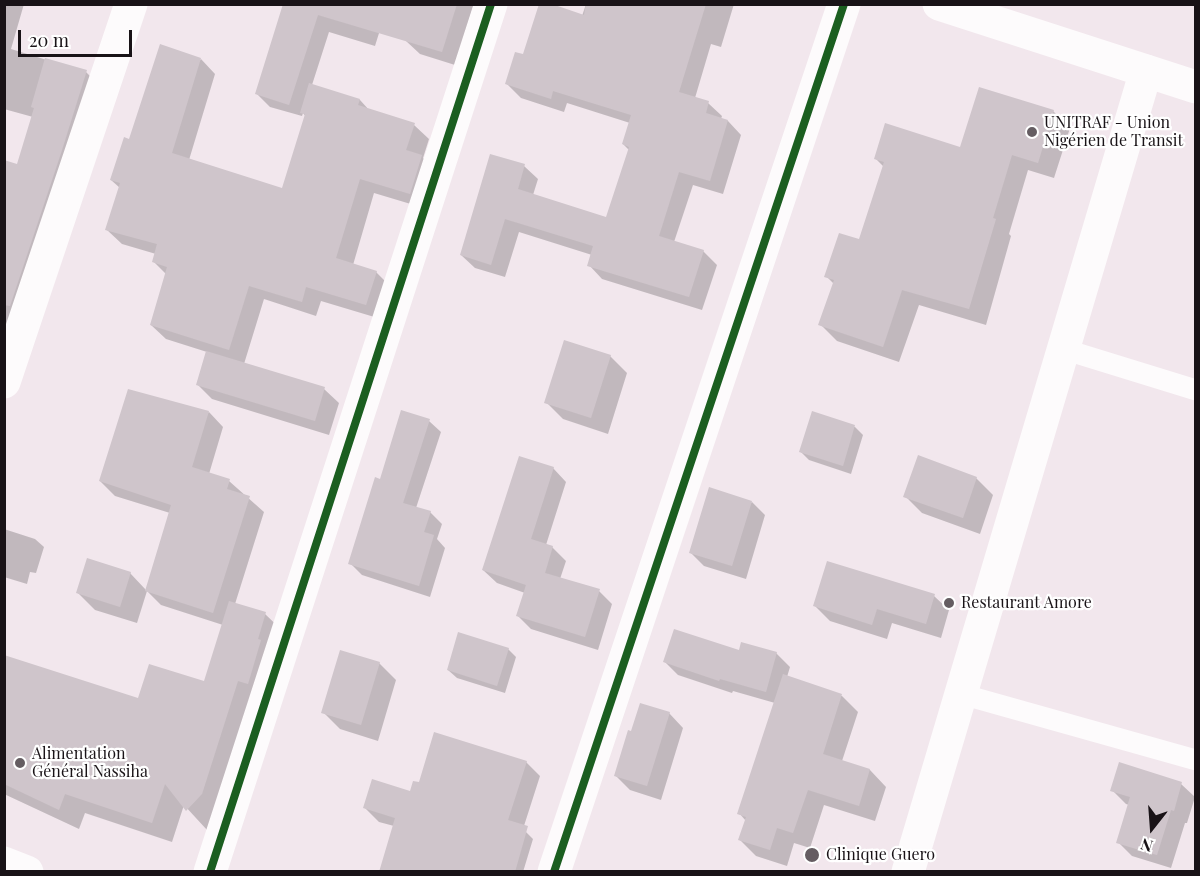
<!DOCTYPE html>
<html>
<head>
<meta charset="utf-8">
<style>
	body { margin:0 }
	#map { position:relative; width:1200px; height:876px; overflow:hidden; background:#f2e7ed; font-family:"Playfair Display",serif }
	canvas { display:block }
	.frame { position:absolute; inset:0; border:6px solid #191317; pointer-events:none }
	.north { position:absolute; left:1122px; top:798px; width:60px; height:60px; -webkit-text-stroke:4px #fff; paint-order:stroke; rotate:197deg; font-size:16px; font-weight:700; line-height:24px; text-align:center; color:#191317 }
	.north::after { content:''; display:block; margin:auto; width:21px; height:27px; background:#191317; clip-path:polygon(50% 0,100% 100%,50% 72%,0 100%) }
	.scale { position:absolute; left:18px; top:30px; width:114px; height:27px; box-sizing:border-box; border:3px solid #191317; border-top:0; padding-left:8px; font-size:18px; line-height:21px; white-space:nowrap; color:#191317; -webkit-text-stroke:4px #fff; paint-order:stroke }
</style>
</head>
<body>
<div id="map">
<canvas width="1200" height="876"></canvas>
<div class="frame"></div>
<div class="north">N</div>
<div class="scale">20 m</div>
</div>
<script>
const ctx = document.querySelector('canvas').getContext('2d');
ctx.lineJoin = 'round';
function paint(path, color) { ctx.fillStyle = color; ctx.fill(path, 'evenodd'); }
function strokePath(path, color, width, dash) { ctx.strokeStyle = color; ctx.lineWidth = width; ctx.lineCap = dash ? 'butt' : 'round'; ctx.setLineDash(dash || []); ctx.stroke(path); }
function drawText(font, color, halo, rows, align = 'center') {
  ctx.font = font + ' "Playfair Display",serif'; ctx.lineWidth = 4.5; ctx.setLineDash([]); ctx.textBaseline = 'middle'; ctx.strokeStyle = halo; ctx.fillStyle = color; for (const [text, x, y, turn = 0] of rows) {
    ctx.save(); ctx.translate(x, y); ctx.rotate((+turn || 0) * Math.PI / 180); ctx.textAlign = isNaN(turn) ? turn : align; if (halo) ctx.strokeText(text, 0, 0); ctx.fillText(text, 0, 0); ctx.restore();
  }
}
const shadow = new Path2D(`
	M 4,4 L 24,4 L 11,49 L 86,72 L 101,87 L 4,342 L 4,162 L 18,166 L 33,117 L 4,109 Z
	M 284,4 L 384,17 L 375,46 L 329,32 L 312,85 L 360,100 L 370,111 L 414,125 L 429,139 L 423,158 L 436,171 L 424,208 L 374,193 L 353,265 L 376,272 L 391,287 L 381,319 L 321,301 L 316,316 L 264,299 L 244,364 L 324,389 L 339,403 L 329,435 L 212,399 L 197,384 L 207,352 L 166,339 L 151,325 L 167,275 L 154,262 L 156,254 L 122,244 L 107,230 L 120,188 L 111,180 L 130,141 L 201,59 L 215,74 L 189,160 L 283,190 L 306,117 L 303,113 L 302,116 L 270,107 L 257,94 Z
	M 417,4 L 474,4 L 455,65 L 420,54 L 406,41 Z
	M 586,4 L 734,4 L 721,47 L 711,44 L 695,98 L 708,103 L 722,116 L 721,119 L 728,121 L 741,135 L 723,194 L 693,185 L 674,242 L 703,251 L 717,265 L 702,310 L 602,279 L 589,265 L 592,255 L 519,232 L 505,277 L 475,268 L 461,255 L 524,166 L 538,179 L 533,195 L 607,219 L 629,150 L 623,144 L 630,123 L 567,103 L 564,112 L 521,98 L 507,84 L 524,56 L 582,16 Z
	M 1053,111 L 1070,128 L 1054,178 L 1028,170 L 1009,234 L 1011,236 L 986,325 L 919,305 L 899,362 L 837,341 L 820,324 L 834,284 L 826,276 L 860,241 L 884,167 L 875,158 L 961,149 Z
	M 610,356 L 627,373 L 608,434 L 563,419 L 546,402 Z
	M 209,412 L 223,427 L 209,474 L 229,481 L 264,512 L 235,604 L 265,614 L 286,634 L 207,830 L 184,805 L 172,842 L 85,813 L 79,829 L 4,794 L 4,657 L 139,700 L 205,683 L 223,625 L 161,605 L 147,591 L 137,623 L 95,610 L 78,593 L 130,573 L 146,590 L 170,513 L 115,496 L 100,481 Z
	M 813,413 L 855,427 L 863,435 L 851,474 L 809,460 L 800,451 Z
	M 429,421 L 441,432 L 416,508 L 430,512 L 442,524 L 437,539 L 445,548 L 430,597 L 362,575 L 350,563 L 381,480 Z
	M 553,468 L 566,482 L 546,545 L 552,547 L 566,561 L 560,579 L 599,591 L 612,604 L 598,650 L 531,629 L 518,616 L 525,593 L 497,583 L 483,570 Z
	M 976,478 L 993,495 L 980,534 L 922,513 L 905,496 Z
	M 752,502 L 765,515 L 746,579 L 704,566 L 691,553 Z
	M 4,529 L 35,539 L 44,547 L 36,573 L 30,572 L 27,584 L 4,577 Z
	M 934,596 L 949,610 L 941,638 L 892,623 L 887,639 L 830,621 L 815,606 Z
	M 508,649 L 516,657 L 505,693 L 457,678 L 448,670 Z
	M 740,652 L 776,653 L 790,667 L 787,677 L 842,696 L 858,712 L 842,761 L 870,770 L 886,787 L 875,821 L 824,805 L 810,848 L 794,843 L 787,866 L 756,856 L 740,840 L 746,821 L 739,813 L 775,703 L 733,691 L 732,693 L 678,675 L 665,662 Z
	M 379,663 L 396,680 L 378,741 L 340,729 L 323,712 Z
	M 669,713 L 683,728 L 661,800 L 630,790 L 616,776 L 632,733 Z
	M 526,762 L 540,776 L 523,829 L 533,839 L 523,872 L 380,872 L 394,826 L 379,822 L 365,808 L 410,793 L 420,784 Z
	M 1181,784 L 1195,797 L 1187,823 L 1185,823 L 1171,868 L 1132,856 L 1118,842 L 1129,805 L 1126,804 L 1112,790 Z`);
const building = new Path2D(`
	M 283,4 L 457,4 L 442,52 L 318,15 L 289,105 L 255,94 Z
	M 539,4 L 552,4 L 584,15 L 586,4 L 706,4 L 679,92 L 709,101 L 706,113 L 728,120 L 710,181 L 679,172 L 659,236 L 704,250 L 689,297 L 587,266 L 593,246 L 505,219 L 491,265 L 460,255 L 490,154 L 525,164 L 518,189 L 606,217 L 629,147 L 622,144 L 631,115 L 553,91 L 551,99 L 505,84 L 515,52 L 523,54 Z
	M 160,44 L 201,58 L 172,153 L 282,188 L 305,114 L 300,113 L 309,83 L 360,99 L 358,105 L 415,123 L 406,150 L 422,155 L 410,194 L 360,179 L 336,258 L 377,271 L 366,305 L 306,287 L 302,302 L 249,286 L 229,350 L 150,325 L 167,267 L 152,262 L 157,244 L 105,230 L 120,183 L 110,180 L 124,137 L 129,139 Z
	M 45,58 L 87,70 L 62,150 L 10,306 L 4,305 L 4,160 L 17,164 L 34,108 L 31,107 Z
	M 979,87 L 1054,110 L 1038,163 L 1012,155 L 993,218 L 996,219 L 969,309 L 902,290 L 883,347 L 818,325 L 834,280 L 824,277 L 839,233 L 859,239 L 884,162 L 874,159 L 885,123 L 960,147 Z
	M 564,340 L 611,355 L 591,418 L 544,403 Z
	M 206,351 L 325,387 L 315,421 L 196,385 Z
	M 128,389 L 209,411 L 192,467 L 230,479 L 227,489 L 250,496 L 213,613 L 145,591 L 171,505 L 99,481 Z
	M 401,410 L 430,419 L 403,503 L 431,511 L 424,532 L 434,535 L 419,586 L 348,564 L 375,477 L 380,479 Z
	M 812,411 L 855,425 L 843,466 L 799,452 Z
	M 918,455 L 977,477 L 963,518 L 903,497 Z
	M 519,456 L 554,467 L 531,539 L 553,546 L 545,573 L 600,589 L 585,637 L 516,616 L 526,585 L 482,570 Z
	M 709,487 L 752,501 L 732,566 L 689,553 Z
	M 87,558 L 131,572 L 120,607 L 76,593 Z
	M 827,561 L 935,594 L 926,624 L 877,609 L 872,625 L 813,606 Z
	M 229,601 L 266,612 L 258,639 L 261,640 L 248,684 L 238,681 L 202,794 L 186,811 L 165,784 L 152,823 L 65,794 L 59,810 L 4,784 L 4,655 L 138,698 L 149,664 L 204,681 Z
	M 674,629 L 739,650 L 741,642 L 777,652 L 766,692 L 720,679 L 719,681 L 663,662 Z
	M 458,632 L 509,648 L 497,686 L 447,670 Z
	M 340,650 L 380,662 L 361,725 L 321,713 Z
	M 783,674 L 842,694 L 823,754 L 870,769 L 859,806 L 808,790 L 793,833 L 777,828 L 770,850 L 738,840 L 746,817 L 737,814 Z
	M 640,703 L 670,712 L 647,786 L 614,776 L 628,730 L 631,731 Z
	M 434,732 L 527,761 L 508,820 L 528,826 L 515,872 L 379,872 L 395,818 L 363,808 L 372,779 L 410,791 L 413,781 L 419,782 Z
	M 1119,762 L 1182,782 L 1174,811 L 1171,810 L 1157,855 L 1116,843 L 1130,797 L 1110,791 Z`);
const service = new Path2D(`
	M 1063,349 L 1196,390
	M 961,694 L 1196,760`);
const minor = new Path2D(`
	M 4,382 L 131,4
	M 210,872 L 491,4
	M 554,872 L 844,4
	M 908,872 L 1146,71`);
const tertiary = new Path2D(`
	M 939,4 L 1196,87`);
const primary = new Path2D(`
	M 4,863 L 27,872`);
const cycleway = new Path2D(`
	M 210,872 L 491,4
	M 554,872 L 844,4`);
const markers = [
	[1032,132,6,"#655d62"],
	[949,603,6,"#655d62"],
	[20,763,6,"#655d62"],
	[812,855,8,"#655d62"]
];
const poiNames = [
	["UNITRAF - Union",1044,123],
	["Nigérien de Transit",1044,141],
	["Restaurant Amore",961,603],
	["Alimentation",32,754],
	["Général Nassiha",32,772],
	["Clinique Guero",826,855]
];
paint(shadow, '#0003');
paint(building, '#cfc5cb');
strokePath(service, '#fdfbfc', 21);
strokePath(minor, '#fdfbfc', 33);
strokePath(tertiary, '#fdfbfc', 33);
strokePath(primary, '#fdfbfc', 33);
strokePath(cycleway, '#1b5e20', 8);
for (const [x, y, r, color] of markers) { const dot = new Path2D(); dot.arc(x, y, r, 0, 2 * Math.PI); ctx.fillStyle = color; ctx.fill(dot); strokePath(dot, '#fff', 2); }
drawText('16px', '#191317', '#fff', poiNames, 'left');
</script>
</body>
</html>
